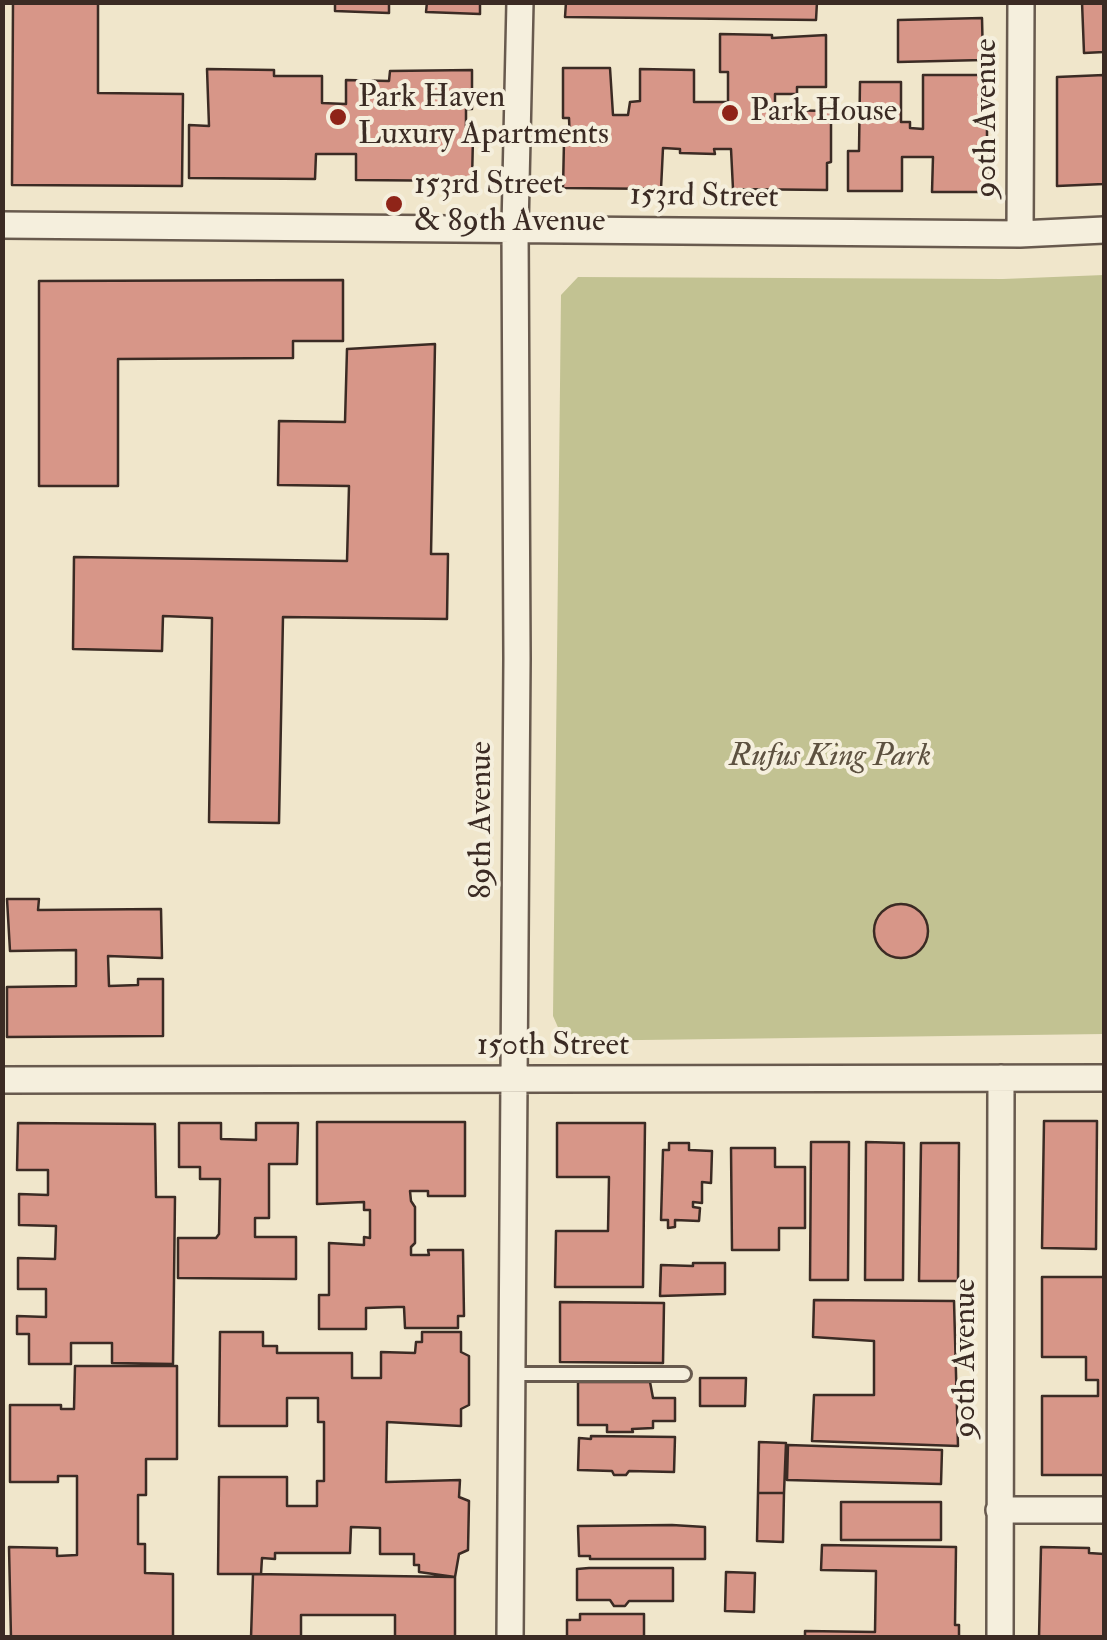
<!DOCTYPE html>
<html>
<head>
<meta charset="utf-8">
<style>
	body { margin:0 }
	#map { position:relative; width:1107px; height:1640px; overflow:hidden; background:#f0e6cb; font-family:"IM FELL Double Pica",serif }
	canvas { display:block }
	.frame { position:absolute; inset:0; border:5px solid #3b2b24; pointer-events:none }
</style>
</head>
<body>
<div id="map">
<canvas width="1107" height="1640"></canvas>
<div class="frame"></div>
</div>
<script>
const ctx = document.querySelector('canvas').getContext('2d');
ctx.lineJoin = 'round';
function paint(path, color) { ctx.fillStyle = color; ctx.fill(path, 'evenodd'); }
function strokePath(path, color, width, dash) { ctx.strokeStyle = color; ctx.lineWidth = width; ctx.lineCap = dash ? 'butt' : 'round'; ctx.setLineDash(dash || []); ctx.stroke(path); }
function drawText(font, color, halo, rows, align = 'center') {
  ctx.font = font + ' "IM FELL Double Pica",serif'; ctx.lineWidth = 8; ctx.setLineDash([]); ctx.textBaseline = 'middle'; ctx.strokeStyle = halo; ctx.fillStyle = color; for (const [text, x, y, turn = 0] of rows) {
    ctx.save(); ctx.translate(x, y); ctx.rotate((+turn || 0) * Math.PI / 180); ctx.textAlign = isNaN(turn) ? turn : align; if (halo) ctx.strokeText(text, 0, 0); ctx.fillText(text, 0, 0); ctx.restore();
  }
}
const green = new Path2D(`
	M 1104,275 L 1104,1034 L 564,1041 L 553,1016 L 561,295 L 578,277 L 1003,279 Z`);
const building = new Path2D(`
	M 13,2 L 98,2 L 98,93 L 183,94 L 182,186 L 12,185 Z
	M 335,2 L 389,2 L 389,13 L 335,11 Z
	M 427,2 L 480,2 L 480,14 L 426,12 Z
	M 566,2 L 817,2 L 816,20 L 565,17 Z
	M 1082,2 L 1104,2 L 1104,52 L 1084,53 Z
	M 982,18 L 983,60 L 898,62 L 898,20 Z
	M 720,34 L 772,35 L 772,38 L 826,35 L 826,87 L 797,87 L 797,94 L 775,94 L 775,110 L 831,111 L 831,162 L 827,163 L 827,190 L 733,189 L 731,149 L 714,149 L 715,154 L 680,153 L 680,149 L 663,148 L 661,189 L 563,188 L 564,141 L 570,142 L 569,118 L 563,118 L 563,68 L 610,68 L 613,115 L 628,115 L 630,102 L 640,101 L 640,69 L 694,70 L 694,102 L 728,102 L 728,72 L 720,72 Z
	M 207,69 L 274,70 L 274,76 L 322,76 L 322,103 L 346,104 L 346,80 L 389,81 L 390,71 L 472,70 L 472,109 L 466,109 L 466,137 L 473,137 L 472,181 L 356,180 L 356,154 L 316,154 L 315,179 L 189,178 L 189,125 L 209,126 Z
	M 923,75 L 987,75 L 987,192 L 932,192 L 933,157 L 902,157 L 902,191 L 848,191 L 848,151 L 859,151 L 860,82 L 901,82 L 901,122 L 910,122 L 910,128 L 923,129 Z
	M 1104,75 L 1104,184 L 1057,186 L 1057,77 Z
	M 343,280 L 343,341 L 293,341 L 293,358 L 118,359 L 118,486 L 39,486 L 39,281 Z
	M 435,344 L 431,554 L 448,554 L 447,619 L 283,617 L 279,823 L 209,822 L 212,618 L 163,616 L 162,651 L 73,649 L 74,557 L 347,561 L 349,486 L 278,485 L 279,421 L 345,422 L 347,349 Z
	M 7,899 L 39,899 L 38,910 L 161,909 L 162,958 L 108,956 L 109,986 L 138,985 L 138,979 L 163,979 L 163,1036 L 7,1037 L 7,987 L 76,986 L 76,950 L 10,951 Z
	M874 931a27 27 0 1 1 54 0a27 27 0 1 1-54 0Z
	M 1044,1121 L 1097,1121 L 1096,1249 L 1042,1248 Z
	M 317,1122 L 465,1122 L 465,1196 L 428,1196 L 428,1191 L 410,1191 L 411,1201 L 415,1207 L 415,1243 L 411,1247 L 411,1255 L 429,1255 L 428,1250 L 463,1250 L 464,1316 L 458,1316 L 458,1328 L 405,1328 L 404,1307 L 397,1307 L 366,1308 L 366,1329 L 319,1329 L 319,1295 L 329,1295 L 329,1243 L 364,1245 L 364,1237 L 370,1238 L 370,1210 L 364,1210 L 364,1202 L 317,1204 Z
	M 18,1123 L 155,1124 L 156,1197 L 175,1197 L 173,1364 L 112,1363 L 112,1343 L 71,1343 L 71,1364 L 29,1364 L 29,1334 L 17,1334 L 17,1316 L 46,1317 L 46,1289 L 18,1289 L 18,1258 L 55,1259 L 56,1226 L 19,1225 L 19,1194 L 48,1195 L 48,1170 L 17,1170 Z
	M 179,1123 L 221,1123 L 221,1139 L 256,1140 L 256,1123 L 298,1123 L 297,1164 L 269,1164 L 269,1218 L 255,1218 L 255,1237 L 296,1237 L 296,1279 L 178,1278 L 178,1238 L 216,1238 L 219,1234 L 220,1179 L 200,1179 L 200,1167 L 179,1167 Z
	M 557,1123 L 645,1123 L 643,1287 L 555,1287 L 556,1231 L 608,1231 L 609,1177 L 557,1177 Z
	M 811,1142 L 849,1142 L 848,1280 L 810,1280 Z
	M 866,1142 L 904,1143 L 903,1280 L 865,1280 Z
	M 669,1143 L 689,1143 L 689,1150 L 712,1151 L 711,1183 L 702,1182 L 702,1203 L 693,1202 L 693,1207 L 700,1208 L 699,1221 L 675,1220 L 675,1227 L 668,1228 L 668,1220 L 661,1220 L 663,1150 L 669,1150 Z
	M 921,1143 L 959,1143 L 958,1281 L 919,1281 Z
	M 731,1148 L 775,1148 L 775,1167 L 805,1167 L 805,1228 L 779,1228 L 779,1250 L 732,1250 Z
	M 693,1263 L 725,1263 L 725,1294 L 660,1296 L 661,1265 L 693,1266 Z
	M 1042,1277 L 1104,1277 L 1104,1475 L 1042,1475 L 1042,1396 L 1098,1396 L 1098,1380 L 1086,1380 L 1086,1357 L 1042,1357 Z
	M 814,1300 L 954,1301 L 958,1446 L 812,1441 L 814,1395 L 874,1395 L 874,1341 L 813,1337 Z
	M 560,1302 L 664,1303 L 663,1363 L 560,1362 Z
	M 220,1332 L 263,1332 L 263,1346 L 277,1346 L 277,1353 L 352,1353 L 352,1378 L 381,1378 L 381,1352 L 415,1353 L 416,1342 L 422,1342 L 422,1332 L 461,1332 L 461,1352 L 469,1356 L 469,1405 L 461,1409 L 461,1426 L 387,1422 L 386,1482 L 460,1480 L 459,1497 L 469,1501 L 468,1550 L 459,1554 L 455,1577 L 419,1572 L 419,1565 L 414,1565 L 414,1554 L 380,1554 L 380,1528 L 351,1527 L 350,1553 L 275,1553 L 275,1559 L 262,1558 L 261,1574 L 218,1574 L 219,1477 L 287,1477 L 287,1506 L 317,1506 L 317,1481 L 324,1481 L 324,1422 L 318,1422 L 318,1398 L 287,1398 L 287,1426 L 219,1426 Z
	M 75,1366 L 177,1366 L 177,1459 L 146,1459 L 146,1495 L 138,1495 L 138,1544 L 145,1544 L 145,1573 L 173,1574 L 173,1638 L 11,1638 L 9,1547 L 57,1548 L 57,1556 L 77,1555 L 77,1476 L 58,1476 L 58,1482 L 10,1482 L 10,1405 L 61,1405 L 61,1409 L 74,1409 Z
	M 700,1378 L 746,1378 L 745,1406 L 700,1406 Z
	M 578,1382 L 650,1382 L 653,1398 L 675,1398 L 675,1421 L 653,1421 L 653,1428 L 632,1429 L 633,1432 L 607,1432 L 607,1425 L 578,1425 Z
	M 591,1436 L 675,1437 L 674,1472 L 629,1471 L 626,1475 L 614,1475 L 612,1471 L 578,1470 L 579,1438 L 591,1439 Z
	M 759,1442 L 786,1443 L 784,1493 L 758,1493 Z
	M 788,1445 L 942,1450 L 941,1484 L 787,1480 Z
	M 758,1493 L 784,1493 L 783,1542 L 757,1541 Z
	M 841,1502 L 941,1502 L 941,1540 L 841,1540 Z
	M 672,1525 L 705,1527 L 705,1559 L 590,1559 L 590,1556 L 579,1556 L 578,1526 Z
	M 822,1545 L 956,1547 L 955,1625 L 959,1625 L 959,1638 L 805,1638 L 805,1631 L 875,1632 L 876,1571 L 821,1570 Z
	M 1041,1547 L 1089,1548 L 1089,1553 L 1104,1554 L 1104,1638 L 1039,1638 Z
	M 589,1568 L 673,1568 L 673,1601 L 629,1601 L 625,1606 L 614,1606 L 610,1600 L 577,1600 L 577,1569 Z
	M 726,1572 L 755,1573 L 754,1612 L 725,1611 Z
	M 253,1574 L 455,1577 L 455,1638 L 395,1638 L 395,1615 L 301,1615 L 301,1638 L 251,1638 Z
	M 580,1614 L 644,1614 L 644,1638 L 567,1638 L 567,1620 L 580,1620 Z`);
const service = new Path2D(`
	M 512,1374 L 684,1374`);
const minor = new Path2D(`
	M 2,225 L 1020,234 L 1104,230
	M 1020,234 L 1021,2
	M 2,1080 L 1104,1078
	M 999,1510 L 1104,1510
	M 510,1638 L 517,659 L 515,228 L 520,2
	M 1000,1638 L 1001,1078`);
const markers = [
	[730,113,10,"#8f2418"],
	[338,117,10,"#8f2418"],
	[394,204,10,"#8f2418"]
];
const poiNames = [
	["Park Haven",358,99],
	["Luxury Apartments",358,136],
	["Park House",750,113],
	["153rd Street",414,186],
	["& 89th Avenue",414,223]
];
const streetNames = [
	["90th Avenue",988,118,-90],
	["153rd Street",704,198,1],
	["89th Avenue",483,820,-90],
	["150th Street",553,1047],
	["90th Avenue",967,1358,-90]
];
const parkNames = [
	["Rufus King Park",830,758]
];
paint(green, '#c2c292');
paint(building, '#d79688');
strokePath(building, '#3b2b24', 2.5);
strokePath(service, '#685a4e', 18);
strokePath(minor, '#685a4e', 30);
strokePath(service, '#f5efdd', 12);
strokePath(minor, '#f5efdd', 25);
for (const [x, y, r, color] of markers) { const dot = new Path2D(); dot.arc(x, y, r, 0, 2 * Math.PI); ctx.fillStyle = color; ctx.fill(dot); strokePath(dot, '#f5efdd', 4); }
drawText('32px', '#3b2b24', '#f5efdd', poiNames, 'left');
drawText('32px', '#3b2b24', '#f5efdd', streetNames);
drawText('italic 32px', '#5d5140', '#f5efdd', parkNames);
</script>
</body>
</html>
